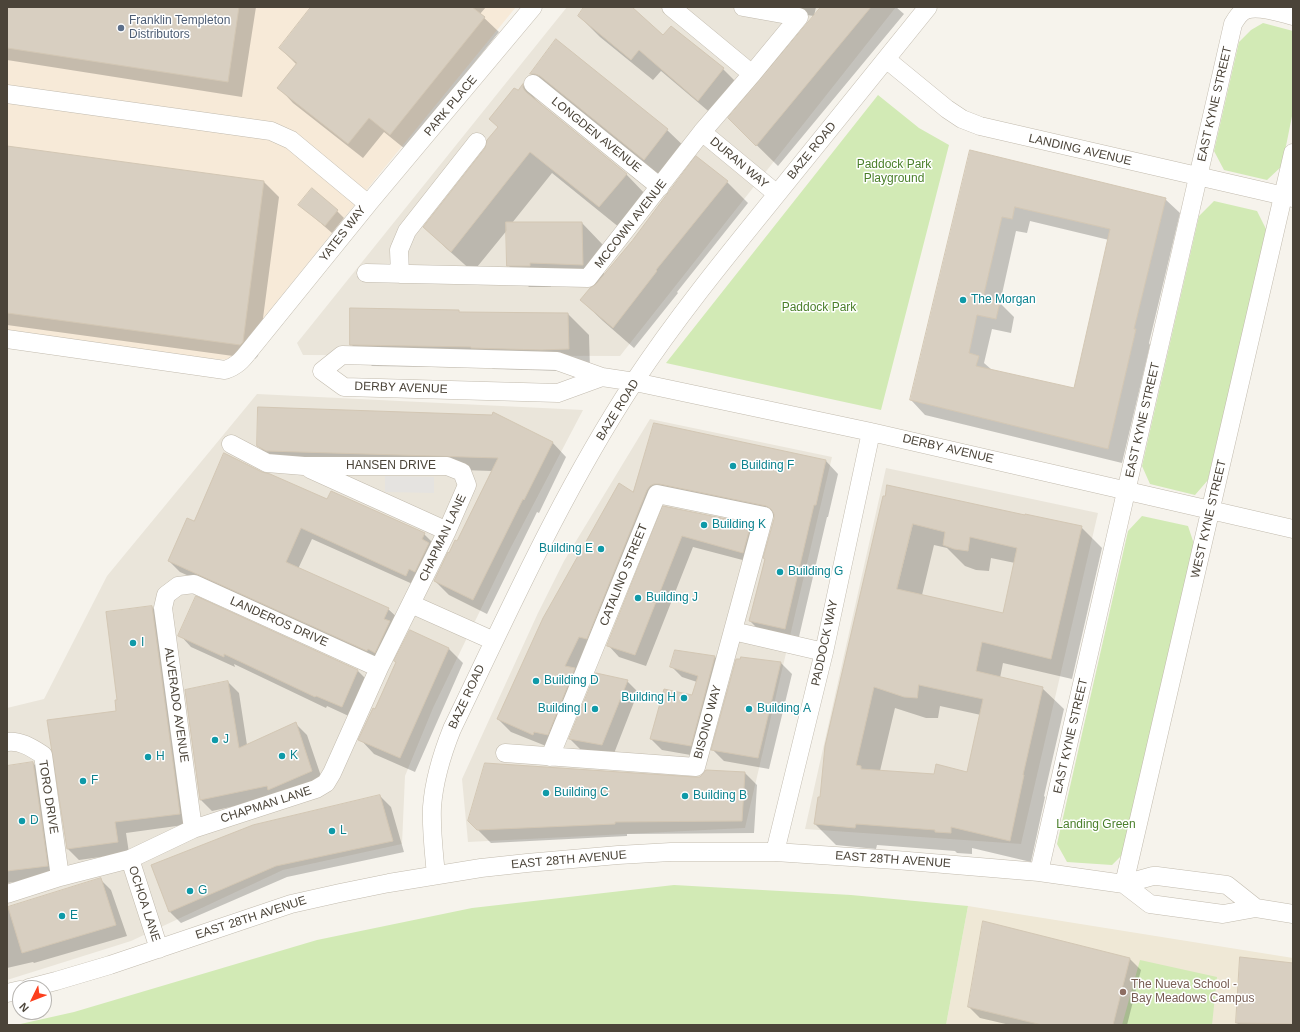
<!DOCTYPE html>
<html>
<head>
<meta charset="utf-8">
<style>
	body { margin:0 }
	#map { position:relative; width:1300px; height:1032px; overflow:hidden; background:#f6f3ec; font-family:Arial,sans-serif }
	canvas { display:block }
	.frame { position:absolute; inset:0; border:8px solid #4b4439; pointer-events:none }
	.north { position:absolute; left:12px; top:980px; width:40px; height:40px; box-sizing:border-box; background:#fff; border:1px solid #b7b4b0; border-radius:50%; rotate:227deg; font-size:11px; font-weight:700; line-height:16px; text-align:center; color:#4b4439 }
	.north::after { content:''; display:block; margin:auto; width:14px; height:18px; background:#fc3f1d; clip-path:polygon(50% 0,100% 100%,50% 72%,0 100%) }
</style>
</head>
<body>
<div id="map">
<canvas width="1300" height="1032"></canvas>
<div class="frame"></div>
<div class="north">N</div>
</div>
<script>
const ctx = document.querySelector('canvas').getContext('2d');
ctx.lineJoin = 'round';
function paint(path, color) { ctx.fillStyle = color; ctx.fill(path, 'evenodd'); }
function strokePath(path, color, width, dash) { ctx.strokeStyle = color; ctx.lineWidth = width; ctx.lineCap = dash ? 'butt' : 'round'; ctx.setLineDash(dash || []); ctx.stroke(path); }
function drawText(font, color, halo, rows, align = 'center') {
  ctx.font = font + ' Arial,sans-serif'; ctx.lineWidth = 3; ctx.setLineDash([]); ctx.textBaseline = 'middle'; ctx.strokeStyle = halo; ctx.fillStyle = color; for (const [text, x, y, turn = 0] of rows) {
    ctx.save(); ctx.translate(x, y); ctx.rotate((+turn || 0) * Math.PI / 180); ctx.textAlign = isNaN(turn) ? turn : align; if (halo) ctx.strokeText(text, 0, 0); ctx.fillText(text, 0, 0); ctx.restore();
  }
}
const residential = new Path2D(`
	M 567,7 L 896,7 L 620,356 L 303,355 L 297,343 Z
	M 257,394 L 583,410 L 509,551 L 433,708 L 405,776 L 402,844 L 283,870 L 131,941 L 7,980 L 7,708 L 44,699 L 107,576 Z
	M 650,419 L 832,457 L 745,828 L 468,842 L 462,779 L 538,613 L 564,561 Z
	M 886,468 L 1098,513 L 1021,844 L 805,829 Z`);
const commercial = new Path2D(`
	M 7,7 L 516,7 L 377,177 L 230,360 L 7,343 Z`);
const education = new Path2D(`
	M 968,906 L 1293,958 L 1293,1025 L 946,1025 Z`);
const green = new Path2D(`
	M 1263,23 L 1293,31 L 1293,111 L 1282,166 L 1267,180 L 1224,170 L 1214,151 L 1239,42 L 1251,30 Z
	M 878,95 L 919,128 L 949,145 L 881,410 L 666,363 Z
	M 1214,201 L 1257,211 L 1267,231 L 1208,480 L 1195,495 L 1150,484 L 1142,466 L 1199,216 Z
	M 1142,516 L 1188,526 L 1194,544 L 1125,852 L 1112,865 L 1067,862 L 1057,844 L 1128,531 Z
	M 674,885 L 851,895 L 968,906 L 946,1025 L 16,1025 L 74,1012 L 317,940 L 472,908 Z
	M 1140,960 L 1217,977 L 1212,1025 L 1122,1025 Z`);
const parking = new Path2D(`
	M 385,476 L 434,477 L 434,493 L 385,492 Z`);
const shadow = new Path2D(`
	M 7,7 L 256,7 L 242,97 L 7,60 Z
	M 312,7 L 486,7 L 480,14 L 499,32 L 405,149 L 384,132 L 363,158 L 293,103 L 279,88 L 297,65 L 280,48 Z
	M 586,7 L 630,7 L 663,37 L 723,69 L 744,90 L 720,121 L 661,71 L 653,80 L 600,37 L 579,16 Z
	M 752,7 L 816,7 L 814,16 Z
	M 823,7 L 896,7 L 904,14 L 778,166 L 729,118 Z
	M 556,40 L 667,130 L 689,151 L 665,181 L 552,95 L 531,74 Z
	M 523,85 L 544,108 L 626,174 L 647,196 L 620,228 L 552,173 L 512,223 L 582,223 L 603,245 L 604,277 L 727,182 L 748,203 L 677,292 L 678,293 L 634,348 L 603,321 L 581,300 L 596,286 L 551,284 L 551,287 L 529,287 L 508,265 L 508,229 L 473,272 L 446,248 L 425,227 L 486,149 L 518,92 Z
	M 7,147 L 264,182 L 279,197 L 258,356 L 255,359 L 7,325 Z
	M 971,151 L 1165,199 L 1180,213 L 1149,343 L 1150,345 L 1122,463 L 925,415 L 911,400 ZM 1030,221 L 1109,240 L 1075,390 L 992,370 L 984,363 L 992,329 L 1011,333 L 1014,317 L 1000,303 L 1016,231 L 1027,233 Z
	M 300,205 L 337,211 L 344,218 L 332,233 Z
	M 460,313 L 568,314 L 589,335 L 590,370 L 563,371 L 493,369 L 492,368 L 372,366 L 351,344 Z
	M 655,424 L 826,461 L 838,474 L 828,517 L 827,517 L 798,641 L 762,633 L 750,621 L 775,517 L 668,496 L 663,498 L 546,746 L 511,732 L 498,719 L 633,493 Z
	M 552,442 L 566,457 L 539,513 L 537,512 L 487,614 L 449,595 L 435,581 L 457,543 L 492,471 L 281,464 L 273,460 L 258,446 Z
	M 262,473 L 328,501 L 424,534 L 435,545 L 417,586 L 312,539 L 298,569 L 388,609 L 400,620 L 378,661 L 180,572 L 169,561 L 194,523 Z
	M 884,497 L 1026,516 L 1081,527 L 1102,548 L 1072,679 L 1003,663 L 1000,678 L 1042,688 L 1064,709 L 1044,796 L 1045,797 L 1031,862 L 972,848 L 972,854 L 957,853 L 955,851 L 877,845 L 876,849 L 836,845 L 815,824 ZM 934,545 L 947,548 L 965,566 L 976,570 L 989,571 L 991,558 L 1015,563 L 1004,614 L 922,595 ZM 940,706 L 981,715 L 968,773 L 935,775 L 880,771 L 895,708 L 926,718 L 938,718 Z
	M 664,507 L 750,525 L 762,536 L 754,563 L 693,547 L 646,666 L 619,657 L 608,645 Z
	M 196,598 L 358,671 L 369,682 L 353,718 L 327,706 L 326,708 L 234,664 L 235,667 L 191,647 L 180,635 Z
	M 152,607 L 163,618 L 191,824 L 126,833 L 129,853 L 79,860 L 68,849 L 118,712 L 118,701 Z
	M 410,631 L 449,649 L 463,663 L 415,772 L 374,754 L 360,739 L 376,711 Z
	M 715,657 L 726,668 L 702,757 L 662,750 L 651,739 L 693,696 L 697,682 L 682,677 L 671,666 Z
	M 741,658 L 781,663 L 792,674 L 769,769 L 724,761 L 713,750 Z
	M 627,681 L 638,692 L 613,756 L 581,750 L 570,739 Z
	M 228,682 L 239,693 L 247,745 L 296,724 L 307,735 L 323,782 L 277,797 L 212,811 L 201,800 L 186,690 Z
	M 33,763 L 44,774 L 58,876 L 7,883 L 7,767 Z
	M 745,773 L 757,785 L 754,833 L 627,834 L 627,836 L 491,843 L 478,830 Z
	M 380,796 L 391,807 L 404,852 L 287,877 L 181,923 L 170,912 L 153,866 Z
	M 100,879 L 111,890 L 127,936 L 34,963 L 33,962 L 7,968 L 7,908 Z
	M 1130,959 L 1141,970 L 1127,1025 L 1010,1025 L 980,1018 L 969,1007 Z
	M 1293,964 L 1293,1025 L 1239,1025 L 1237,1023 Z`);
const building = new Path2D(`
	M 7,7 L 239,7 L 228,82 L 7,48 Z
	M 311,7 L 472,7 L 485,17 L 390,135 L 369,118 L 348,144 L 277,88 L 297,63 L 279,48 Z
	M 584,7 L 632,7 L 663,35 L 671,26 L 724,68 L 698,101 L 639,50 L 631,60 L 578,16 Z
	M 821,7 L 871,7 L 756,146 L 728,118 Z
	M 556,39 L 668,129 L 644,160 L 540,76 L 535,74 L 530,74 Z
	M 523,84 L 523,88 L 526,92 L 627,174 L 599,207 L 530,152 L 451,252 L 423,227 L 485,148 L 487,140 L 498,127 L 489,119 L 514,88 L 518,90 Z
	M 7,146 L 264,181 L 243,342 L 240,345 L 7,313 Z
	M 970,150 L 1166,198 L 1134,329 L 1136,329 L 1108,449 L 910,400 ZM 1015,207 L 1110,229 L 1074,388 L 976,366 L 979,356 L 969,353 L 977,315 L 996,319 L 1000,302 L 983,298 L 1002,217 L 1012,219 Z
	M 696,156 L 728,181 L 656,270 L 657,271 L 613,328 L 580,300 L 590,288 L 596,284 L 632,241 Z
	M 312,188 L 338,210 L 325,226 L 298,205 Z
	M 506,222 L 582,222 L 583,265 L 530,263 L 530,266 L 507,266 Z
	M 350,308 L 459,310 L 459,312 L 568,313 L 569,349 L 541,350 L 471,348 L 471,347 L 350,345 Z
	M 258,407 L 492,415 L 493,412 L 553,442 L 524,500 L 523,499 L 473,600 L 434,581 L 448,552 L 449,553 L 455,540 L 457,541 L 498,458 L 266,451 L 257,446 Z
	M 654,423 L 826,460 L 816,505 L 814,505 L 785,629 L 749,621 L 765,559 L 763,558 L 774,519 L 774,514 L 771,509 L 766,506 L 659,484 L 654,484 L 650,486 L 647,490 L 587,639 L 579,637 L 565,666 L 575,668 L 548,735 L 534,732 L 533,735 L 497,719 L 543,618 L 619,483 L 633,492 Z
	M 224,453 L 262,472 L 270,474 L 327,499 L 331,491 L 425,533 L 422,539 L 429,543 L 415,572 L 409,569 L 406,576 L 301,528 L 286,562 L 389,608 L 384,619 L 390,621 L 375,653 L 368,649 L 367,651 L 168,561 L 187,518 L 194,521 Z
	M 887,485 L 1025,515 L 1025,514 L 1082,526 L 1051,659 L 982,642 L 976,671 L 1043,687 L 1023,775 L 1024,775 L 1010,841 L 951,827 L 951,833 L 935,832 L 935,830 L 856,824 L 855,828 L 814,824 L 818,797 L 820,797 L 825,746 L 883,496 L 885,496 ZM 913,524 L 945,532 L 943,545 L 954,549 L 968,551 L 970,537 L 1017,548 L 1003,613 L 897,589 ZM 919,685 L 983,699 L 967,772 L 936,764 L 934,774 L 861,769 L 861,766 L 856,765 L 874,687 L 904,697 L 917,698 Z
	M 663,506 L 751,524 L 743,553 L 682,536 L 635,655 L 607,646 Z
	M 196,596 L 358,670 L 342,707 L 316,696 L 315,697 L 224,654 L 224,657 L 178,636 Z
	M 152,606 L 180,814 L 115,822 L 118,842 L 67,849 L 47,720 L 116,711 L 115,700 L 117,700 L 106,612 Z
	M 410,630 L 449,648 L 400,758 L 358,740 L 373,708 L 375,709 L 396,662 L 394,661 Z
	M 675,650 L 715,656 L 691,746 L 650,739 L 664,689 L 692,695 L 698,676 L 670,667 Z
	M 741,657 L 781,662 L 758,758 L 711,750 L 736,659 L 740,659 Z
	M 596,673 L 628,680 L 602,745 L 569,739 Z
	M 228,681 L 239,748 L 296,722 L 312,771 L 268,790 L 267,786 L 200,800 L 185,690 Z
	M 33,762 L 48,866 L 7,871 L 7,766 Z
	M 485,763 L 695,777 L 700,777 L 706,770 L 745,772 L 742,821 L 615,822 L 615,824 L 477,830 L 468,821 Z
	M 380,795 L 393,841 L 276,866 L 169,912 L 151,865 L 253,825 Z
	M 101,878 L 116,925 L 22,953 L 8,907 Z
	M 983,921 L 1130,958 L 1113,1025 L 1042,1025 L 968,1007 Z
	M 1240,957 L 1293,963 L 1293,1024 L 1236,1023 Z`);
const street = new Path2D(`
	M 671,7 L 752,74
	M 886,59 L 947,109 L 962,119 L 980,126 L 1293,198
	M 533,84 L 660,187
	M 7,94 L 271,131 L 291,140 L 368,204 L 249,351 C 242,360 237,366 225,370 L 7,339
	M 702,132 L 777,194
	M 368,204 L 533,7
	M 366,273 L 588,278 L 702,132 L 752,74 L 799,17 L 743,7
	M 400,274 L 399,250 L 407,231 L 477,142
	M 602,377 L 558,393 L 344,387 L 322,371 L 342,355 L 557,361 L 602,377 L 635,382 L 871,432 L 1293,529
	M 310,469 L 447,531
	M 411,604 L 494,641
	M 733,631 L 824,652
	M 7,742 C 20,740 32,748 43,755 L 60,877
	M 505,753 C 568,758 632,762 696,767 L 764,516 L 657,494 L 550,757
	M 193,829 L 163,608 L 166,595 L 178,586 L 194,584 L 379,668
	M 775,852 L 824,652 L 871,432
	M 130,859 L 159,949
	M 1039,872 L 1233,24 C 1236,19 1240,12 1246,10 C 1258,5 1281,13 1293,16
	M 436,875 C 434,853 431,830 432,807 C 434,780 442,754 452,729 C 509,611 562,492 634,382 C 675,320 722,262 769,204 C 822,138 875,73 928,7
	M 1124,884 L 1293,153
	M 1124,884 L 1150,904 L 1223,914 L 1256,908 L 1293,914
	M 7,894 L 60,877 L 130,859 L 193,829 L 316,789 L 326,783 L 332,773 L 379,668 L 447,531 L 467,485 L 462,472 L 447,466 L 304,466 L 267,463 L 231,444
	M 29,988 L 56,981 L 110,965 L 291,904 L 340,893 L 389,883 L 481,868 L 527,863 L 618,855 L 671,852 L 775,852 L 896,860 L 1039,872 L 1124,884 L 1153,876 L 1157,876 L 1227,885 L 1256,908
	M 7,993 L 20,990`);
const markers = [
	[121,28,4,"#5c6f8a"],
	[963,300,4,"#0f9aa8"],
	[733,466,4,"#0f9aa8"],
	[704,525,4,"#0f9aa8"],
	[601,549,4,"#0f9aa8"],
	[780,572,4,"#0f9aa8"],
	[638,598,4,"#0f9aa8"],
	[133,643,4,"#0f9aa8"],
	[536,681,4,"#0f9aa8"],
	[684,698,4,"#0f9aa8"],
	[595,709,4,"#0f9aa8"],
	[749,709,4,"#0f9aa8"],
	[215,740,4,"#0f9aa8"],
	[282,756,4,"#0f9aa8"],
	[148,757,4,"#0f9aa8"],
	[83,781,4,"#0f9aa8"],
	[546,793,4,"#0f9aa8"],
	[685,796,4,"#0f9aa8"],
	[22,821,4,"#0f9aa8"],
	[332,831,4,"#0f9aa8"],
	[190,891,4,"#0f9aa8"],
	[62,916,4,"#0f9aa8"],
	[1123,992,4,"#8d6e63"]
];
const serviceNames = [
	["Franklin Templeton",129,21],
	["Distributors",129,35]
];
const streetNames = [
	["EAST KYNE STREET",1215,104,-77],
	["PARK PLACE",451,106,-50],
	["LONGDEN AVENUE",596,135,39],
	["LANDING AVENUE",1080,150,13],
	["BAZE ROAD",812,151,-51],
	["DURAN WAY",739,163,40],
	["MCCOWN AVENUE",631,224,-52],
	["YATES WAY",343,234,-52],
	["DERBY AVENUE",401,388,2],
	["BAZE ROAD",618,410,-58],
	["EAST KYNE STREET",1143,420,-77],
	["DERBY AVENUE",948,449,13],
	["HANSEN DRIVE",391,466],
	["WEST KYNE STREET",1209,519,-77],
	["CHAPMAN LANE",443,538,-65],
	["CATALINO STREET",624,575,-68],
	["LANDEROS DRIVE",279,622,24],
	["PADDOCK WAY",825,643,-78],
	["BAZE ROAD",467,697,-65],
	["ALVERADO AVENUE",176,705,82],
	["BISONO WAY",708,722,-75],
	["EAST KYNE STREET",1071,736,-77],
	["TORO DRIVE",48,797,81],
	["CHAPMAN LANE",266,805,-18],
	["EAST 28TH AVENUE",569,860,-5],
	["EAST 28TH AVENUE",893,860,4],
	["OCHOA LANE",144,904,72],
	["EAST 28TH AVENUE",251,918,-18]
];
const parkNames = [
	["Paddock Park",894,165],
	["Playground",894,179],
	["Paddock Park",819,308],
	["Landing Green",1096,825]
];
const cultureNames = [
	["The Morgan",971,300],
	["Building F",741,466],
	["Building K",712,525],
	["Building E",593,549,"right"],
	["Building G",788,572],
	["Building J",646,598],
	["I",141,643],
	["Building D",544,681],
	["Building H",676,698,"right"],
	["Building I",587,709,"right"],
	["Building A",757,709],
	["J",223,740],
	["K",290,756],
	["H",156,757],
	["F",91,781],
	["Building C",554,793],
	["Building B",693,796],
	["D",30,821],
	["L",340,831],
	["G",198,891],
	["E",70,916]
];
const educationNames = [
	["The Nueva School -",1131,985],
	["Bay Meadows Campus",1131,999]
];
paint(residential, '#eae5da');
paint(commercial, '#f7ead8');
paint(education, '#efe8d6');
paint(green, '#d2eab5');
paint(parking, '#e5e3e0');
paint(shadow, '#0003');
paint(building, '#d8cfc1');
strokePath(building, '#d3c7b4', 1);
strokePath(street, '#c2bbae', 19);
strokePath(street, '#fff', 18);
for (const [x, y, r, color] of markers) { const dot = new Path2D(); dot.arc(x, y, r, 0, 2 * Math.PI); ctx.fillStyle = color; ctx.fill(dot); strokePath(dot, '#fff', 1.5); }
drawText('12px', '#4e5e75', '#fff', serviceNames, 'left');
drawText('12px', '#4b4439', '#fff', streetNames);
drawText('12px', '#4a7f2a', '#fff', parkNames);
drawText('12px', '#0d838f', '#fff', cultureNames, 'left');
drawText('12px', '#785e54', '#fff', educationNames, 'left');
</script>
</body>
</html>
